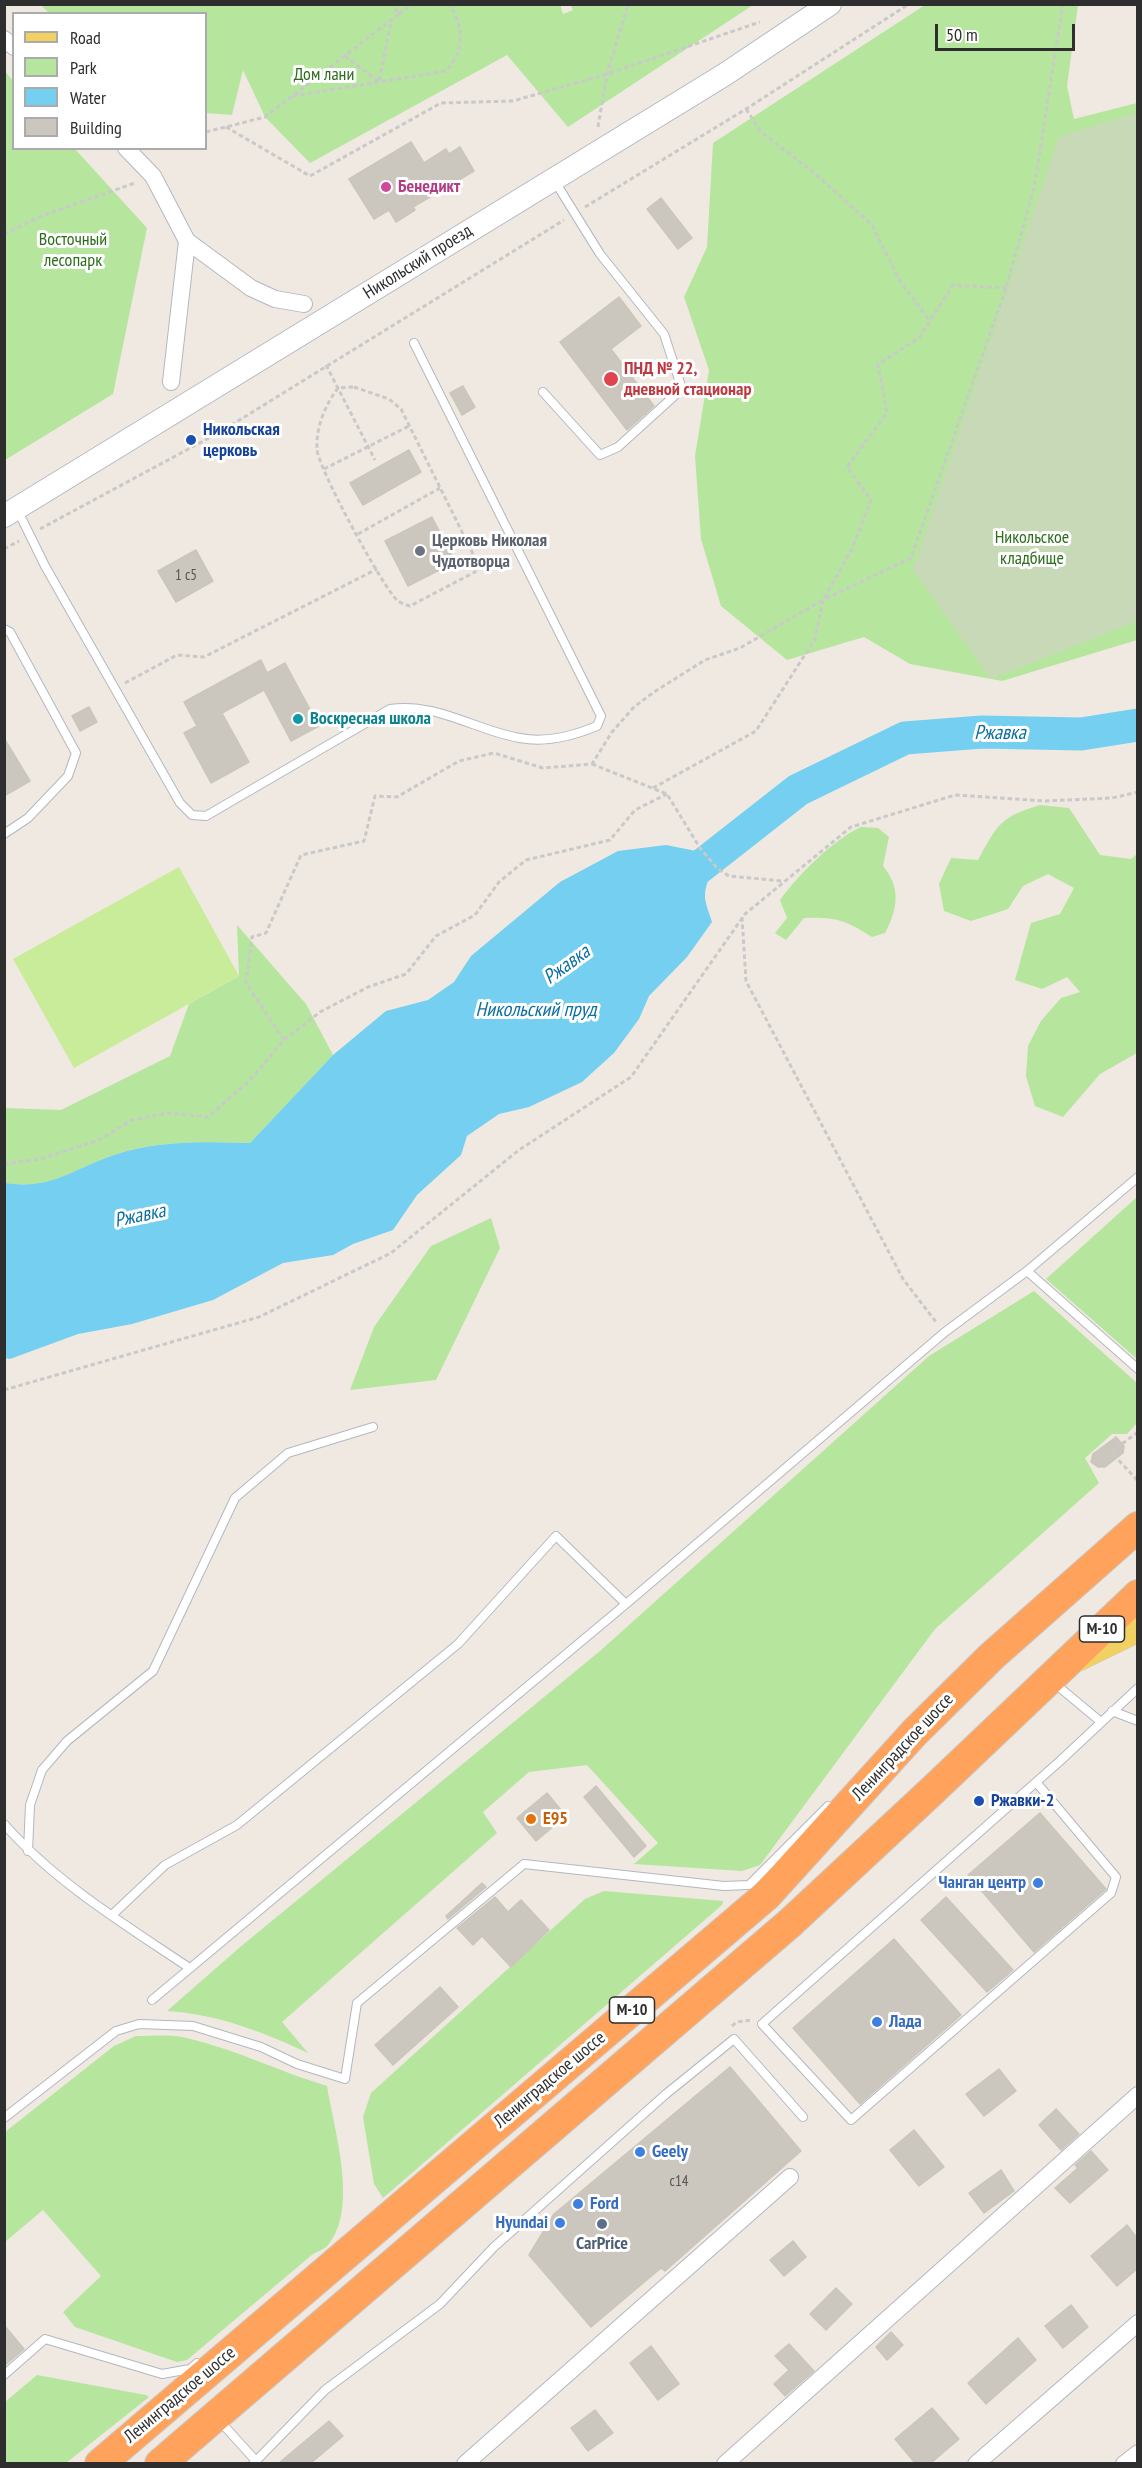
<!DOCTYPE html>
<html>
<head>
<meta charset="utf-8">
<style>
	body { margin:0 }
	#map { position:relative; width:1142px; height:2468px; overflow:hidden; background:#efe9e1; font-family:"PT Sans Narrow",sans-serif }
	canvas { display:block }
	.frame { position:absolute; inset:0; border:6px solid #2e2e2e; pointer-events:none }
	.legend { position:absolute; left:12px; top:12px; width:195px; height:138px; box-sizing:border-box; background:#fff; border:2px solid #ababab; margin:0; padding:8px 10px; list-style:none; font-size:18px; color:#2e2e2e }
	.legend li { display:flex; align-items:center; gap:12px; height:30px }
	.legend b { width:30px; border:2px solid #ababab }
	.scale { position:absolute; left:935px; top:24px; width:140px; height:27px; box-sizing:border-box; border:3px solid #2e2e2e; border-top:0; padding-left:8px; font-size:18px; line-height:21px; white-space:nowrap; color:#2e2e2e; -webkit-text-stroke:4px #fff; paint-order:stroke }
</style>
</head>
<body>
<div id="map">
<canvas width="1142" height="2468"></canvas>
<div class="frame"></div>
<ul class="legend">
<li><b style="height:8px;background:#f2d163"></b>Road</li>
<li><b style="height:16px;background:#b6e59e"></b>Park</li>
<li><b style="height:16px;background:#75cff0"></b>Water</li>
<li><b style="height:16px;background:#cbc7bf"></b>Building</li>
</ul>
<div class="scale">50 m</div>
</div>
<script>
const ctx = document.querySelector('canvas').getContext('2d');
ctx.lineJoin = 'round';
function paint(path, color) { ctx.fillStyle = color; ctx.fill(path, 'evenodd'); }
function strokePath(path, color, width, dash) { ctx.strokeStyle = color; ctx.lineWidth = width; ctx.lineCap = dash ? 'butt' : 'round'; ctx.setLineDash(dash || []); ctx.stroke(path); }
function drawText(font, color, halo, rows, align = 'center') {
  ctx.font = font + ' "PT Sans Narrow",sans-serif'; ctx.lineWidth = 6; ctx.setLineDash([]); ctx.textBaseline = 'middle'; ctx.strokeStyle = halo; ctx.fillStyle = color; for (const [text, x, y, turn = 0] of rows) {
    ctx.save(); ctx.translate(x, y); ctx.rotate((+turn || 0) * Math.PI / 180); ctx.textAlign = isNaN(turn) ? turn : align; if (halo) ctx.strokeText(text, 0, 0); ctx.fillText(text, 0, 0); ctx.restore();
  }
}
const green = new Path2D(`
	M 560,4 L 563,14 L 573,10 L 570,4 L 753,5 L 568,127 L 507,55 L 310,163 L 265,117 L 243,70 L 232,115 L 206,113 L 206,14 L 49,13 L 41,5 Z
	M 925,5 L 1078,5 L 1067,86 L 1074,119 L 1137,103 L 1137,640 L 1002,681 L 910,664 L 864,637 L 787,660 L 721,606 L 701,539 L 695,456 L 709,370 L 684,297 L 707,247 L 713,143 Z
	M 5,71 L 13,81 L 14,148 L 75,149 L 147,228 L 113,394 L 5,460 Z
	M 1040,805 L 1069,808 L 1100,855 L 1131,859 L 1137,854 L 1137,1053 L 1100,1074 L 1063,1117 L 1035,1106 L 1026,1076 L 1028,1046 L 1041,1021 L 1061,998 L 1080,992 L 1067,977 L 1042,989 L 1015,980 L 1031,923 L 1060,914 L 1074,888 L 1048,874 L 1023,886 L 1008,909 L 971,921 L 944,911 L 939,884 L 951,858 L 978,860 C 998,823 1001,817 1040,805 Z
	M 861,827 L 878,828 L 889,837 L 883,866 C 901,887 898,909 885,933 L 872,937 C 845,920 836,917 804,918 L 786,940 L 775,933 L 787,918 L 780,900 C 798,875 834,839 861,827 Z
	M 237,925 L 306,1004 L 333,1055 L 250,1143 C 203,1142 158,1140 114,1155 C 72,1169 54,1190 5,1183 L 5,1108 L 61,1110 L 170,1056 L 189,1004 L 239,976 Z
	M 1137,1197 L 1137,1359 L 1046,1279 Z
	M 491,1218 L 500,1248 L 436,1380 L 350,1390 L 374,1327 L 431,1246 Z
	M 1034,1291 L 1137,1383 L 1137,1423 L 1127,1434 L 1112,1434 L 1085,1458 L 1099,1483 L 935,1629 L 760,1865 L 742,1871 L 634,1864 L 658,1843 L 587,1765 L 529,1772 L 483,1812 L 497,1833 L 282,2022 L 308,2053 C 263,2032 217,2014 167,2011 L 239,1948 L 600,1651 L 929,1356 Z
	M 604,1891 L 723,1901 L 722,1905 L 383,2198 L 374,2184 L 363,2117 L 371,2093 L 585,1899 Z
	M 136,2036 C 152,2036 171,2034 187,2038 C 235,2049 280,2072 327,2086 C 334,2130 359,2208 328,2245 C 325,2249 317,2252 313,2254 L 187,2360 L 177,2362 L 75,2327 L 63,2312 L 101,2276 L 43,2210 L 5,2242 L 5,2132 L 114,2046 Z
	M 37,2375 L 146,2395 L 149,2397 L 66,2463 L 5,2463 L 5,2402 Z`);
const cemetery = new Path2D(`
	M 1137,113 L 1137,621 L 991,679 L 913,570 L 1059,137 Z`);
const pitch = new Path2D(`
	M 179,867 L 239,976 L 74,1068 L 13,959 Z`);
const water = new Path2D(`
	M 666,845 L 701,852 C 719,878 705,874 705,898 C 706,906 710,915 712,922 L 687,957 L 649,996 L 639,1019 L 614,1053 L 582,1082 L 529,1107 L 499,1114 L 467,1136 L 461,1155 L 417,1195 L 393,1230 L 353,1244 L 333,1255 L 283,1263 L 213,1300 L 132,1324 L 78,1334 L 10,1359 L 5,1358 L 5,1183 C 53,1190 72,1169 114,1155 C 159,1140 203,1142 250,1143 L 333,1055 L 386,1011 L 428,1000 L 454,982 L 471,956 L 560,882 L 618,851 Z`);
const river = new Path2D(`
	M 673,888 L 798,790 L 905,738 L 982,732 L 1081,734 L 1138,725`);
const building = new Path2D(`
	M 411,142 L 424,163 L 446,149 L 449,154 L 460,147 L 474,171 L 413,207 L 415,210 L 396,222 L 389,210 L 374,219 L 349,179 Z
	M 661,198 L 692,238 L 678,249 L 647,209 Z
	M 619,297 L 641,326 L 611,349 L 654,406 L 627,430 L 560,342 Z
	M 463,386 L 475,407 L 462,415 L 450,393 Z
	M 409,450 L 421,472 L 363,505 L 350,483 Z
	M 432,517 L 455,562 L 408,586 L 385,541 Z
	M 196,550 L 213,581 L 176,602 L 158,571 Z
	M 261,660 L 267,673 L 285,663 L 319,726 L 291,741 L 264,690 L 222,713 L 249,762 L 211,783 L 184,733 L 197,726 L 184,702 Z
	M 89,707 L 97,722 L 80,731 L 72,716 Z
	M 4,738 L 30,781 L 4,796 Z
	M 1116,1437 L 1124,1446 L 1123,1453 L 1105,1467 L 1098,1467 L 1091,1462 L 1093,1454 Z
	M 596,1786 L 646,1846 L 634,1857 L 584,1797 Z
	M 547,1793 L 566,1816 L 536,1841 L 517,1818 Z
	M 1040,1813 L 1106,1889 L 1034,1952 L 968,1875 Z
	M 482,1883 L 486,1887 L 448,1919 L 446,1916 Z
	M 495,1897 L 508,1912 L 521,1900 L 549,1930 L 511,1967 L 482,1936 L 473,1945 L 457,1928 Z
	M 946,1897 L 1013,1970 L 987,1992 L 921,1920 Z
	M 894,1939 L 961,2015 L 860,2104 L 793,2028 Z
	M 440,1987 L 458,2007 L 393,2065 L 375,2045 Z
	M 730,2067 L 801,2151 L 665,2271 L 661,2268 L 591,2327 L 529,2255 L 554,2214 Z
	M 999,2069 L 1016,2091 L 984,2116 L 966,2094 Z
	M 1056,2109 L 1079,2134 L 1061,2150 L 1039,2125 Z
	M 914,2130 L 944,2167 L 919,2186 L 890,2150 Z
	M 1091,2151 L 1108,2170 L 1070,2203 L 1055,2188 L 1078,2168 L 1075,2165 Z
	M 1001,2170 L 1014,2191 L 984,2213 L 969,2193 Z
	M 1127,2225 L 1137,2238 L 1137,2269 L 1117,2286 L 1091,2256 Z
	M 793,2241 L 806,2257 L 784,2276 L 770,2260 Z
	M 836,2288 L 852,2304 L 826,2330 L 810,2314 Z
	M 1071,2305 L 1088,2327 L 1063,2348 L 1045,2326 Z
	M 4,2325 L 24,2349 L 4,2366 Z
	M 891,2332 L 903,2345 L 887,2360 L 876,2347 Z
	M 1018,2338 L 1036,2360 L 986,2404 L 968,2383 Z
	M 789,2344 L 814,2371 L 785,2396 L 774,2384 L 789,2370 L 775,2356 Z
	M 651,2346 L 679,2384 L 658,2400 L 630,2363 Z
	M 932,2408 L 959,2439 L 931,2463 L 915,2463 L 895,2439 Z
	M 595,2410 L 613,2433 L 588,2451 L 571,2428 Z
	M 329,2421 L 343,2436 L 311,2463 L 279,2463 Z`);
const path = new Path2D(`
	M 399,14 L 412,4
	M 345,56 L 379,82 L 391,22
	M 293,96 L 446,71 C 465,51 464,26 449,4
	M 746,109 L 761,132 L 812,171 L 872,225 L 900,281 L 930,321
	M 226,127 L 310,176 L 441,103 L 513,101 L 607,74 L 760,22
	M 598,127 L 607,74 L 628,4
	M 206,132 L 265,117 L 399,14 L 392,4
	M 585,207 L 746,109 L 909,4
	M 4,234 L 41,216 L 135,183
	M 326,365 L 375,460
	M 354,387 L 389,399 L 401,409 L 478,564 L 475,572 L 410,606 C 406,605 400,603 397,600 C 383,588 317,466 317,449 C 316,427 325,405 338,388 Z
	M 324,469 L 409,426
	M 40,529 L 220,432 L 564,220
	M 358,534 L 440,488
	M 4,549 L 19,541
	M 125,683 L 177,655 L 204,657 L 377,569
	M 592,764 L 667,794 L 700,848 L 718,869 L 729,876 L 782,881
	M 653,788 L 756,731 L 815,639 L 823,600 L 911,558 L 1006,288 L 1034,188 L 1063,4
	M 742,917 L 746,981 L 903,1279 L 936,1322
	M 284,1040 L 246,983 L 252,937 L 266,933 L 301,855 L 364,841 L 375,796 L 397,797 L 459,761 L 494,753 L 543,768 L 592,764 L 612,732 L 634,707 L 654,692 L 705,660 L 740,648 L 823,600 L 851,551 L 871,500 L 847,467 L 887,413 L 878,364 L 919,338 L 953,285 L 1006,288
	M 4,1164 L 40,1159 L 99,1140 L 132,1120 L 168,1113 L 208,1117 L 250,1080 L 284,1040 L 320,1012 L 368,987 L 406,974 L 436,936 L 475,915 L 499,882 L 526,860 L 610,840 L 635,810 L 667,794
	M 4,1390 L 259,1317 L 391,1253 L 519,1150 L 631,1077 L 745,914 L 851,827 L 955,795 L 1044,801 L 1112,798 L 1138,792
	M 1138,1432 L 1111,1452 L 1138,1481
	M 732,2026 L 737,2022 L 751,2020`);
const lane = new Path2D(`
	M 543,392 L 600,455 L 618,447 L 682,389 L 664,334 L 600,254 L 554,180
	M 17,509 L 45,566 L 180,803 L 192,815 L 206,816 L 390,709 C 436,702 477,731 520,738 C 546,743 573,736 597,726 L 601,716 L 414,343
	M 4,629 L 10,632 L 76,753 L 68,776 L 28,818 L 4,834
	M 1027,1271 L 1138,1369
	M 1053,1682 L 1101,1722
	M 1112,1711 L 1138,1721
	M 1036,1782 L 1116,1877 L 1111,1893 L 851,2120 L 762,2024 L 1060,1761 L 1138,1688
	M 4,1824 C 55,1882 124,1924 188,1967
	M 28,1851 L 30,1805 L 42,1770 L 67,1741 L 153,1671 L 235,1498 L 288,1453 L 373,1427
	M 112,1915 L 165,1865 L 237,1825 L 458,1644 L 556,1536 L 626,1604
	M 152,2000 L 626,1604 L 945,1332 L 1027,1271 L 1138,1177
	M 4,2118 L 116,2031 L 139,2024 L 193,2026 L 261,2047 L 297,2064 L 345,2079 L 357,2003 L 524,1864 L 724,1886 L 749,1885 L 828,1806
	M 4,2375 L 45,2339 L 162,2374 L 190,2369 L 197,2363
	M 218,2419 L 256,2461
	M 253,2464 L 325,2390 L 440,2304 L 494,2247 L 666,2094 L 734,2039 L 803,2117`);
const street = new Path2D(`
	M 4,39 L 14,47
	M 126,148 L 153,176 L 187,241 L 251,288 L 275,299 L 304,304
	M 171,382 L 187,241
	M 465,2464 L 790,2177
	M 725,2464 L 1138,2095
	M 976,2464 L 1138,2323
	M 1124,2464 L 1138,2453`);
const secondary = new Path2D(`
	M 4,516 L 724,75 L 830,4`);
const primary = new Path2D(`
	M 1078,1658 L 1138,1629`);
const highway = new Path2D(`
	M 100,2464 L 767,1895 L 915,1732 L 992,1656 L 1138,1527
	M 160,2464 L 790,1923 L 934,1789 L 1138,1595`);
const markers = [
	[386,187,6,"#d1479c"],
	[611,379,8,"#e0444e"],
	[191,440,6,"#1a4fb4"],
	[420,551,6,"#6b7280"],
	[298,719,6,"#0f9aa8"],
	[979,1801,6,"#1a4fb4"],
	[531,1819,6,"#e8710a"],
	[1038,1883,6,"#3f7fe0"],
	[877,2022,6,"#3f7fe0"],
	[640,2152,6,"#3f7fe0"],
	[578,2204,6,"#3f7fe0"],
	[560,2223,6,"#3f7fe0"],
	[602,2224,6,"#5c6f8a"]
];
const numberNames = [
	["1 с5",186,576],
	["с14",679,2182]
];
const shields = [
	[1102,1629,45],
	[632,2010,45]
];
const shieldNames = [
	["М-10",1102,1629],
	["М-10",632,2010]
];
const parkNames = [
	["Дом лани",324,75],
	["Восточный",73,240],
	["лесопарк",73,261],
	["Никольское",1032,538],
	["кладбище",1032,559]
];
const hotelNames = [
	["Бенедикт",398,187]
];
const streetNames = [
	["Никольский проезд",418,262,-32],
	["Ленинградское шоссе",903,1747,-47],
	["Ленинградское шоссе",550,2080,-40],
	["Ленинградское шоссе",180,2395,-40]
];
const healthNames = [
	["ПНД № 22,",624,369],
	["дневной стационар",624,390]
];
const transitNames = [
	["Никольская",203,430],
	["церковь",203,451],
	["Ржавки-2",991,1801]
];
const worshipNames = [
	["Церковь Николая",432,541],
	["Чудотворца",432,562]
];
const cultureNames = [
	["Воскресная школа",310,719]
];
const foodNames = [
	["E95",543,1819]
];
const shopNames = [
	["Чанган центр",1026,1883,"right"],
	["Лада",889,2022],
	["Geely",652,2152],
	["Ford",590,2204],
	["Hyundai",548,2223,"right"]
];
const serviceNames = [
	["CarPrice",602,2244]
];
const waterNames = [
	["Ржавка",1000,733],
	["Ржавка",567,965,-36],
	["Никольский пруд",536,1010],
	["Ржавка",140,1216,-12]
];
paint(green, '#b6e59e');
paint(cemetery, '#c8d9b8');
paint(pitch, '#c9ec9a');
paint(water, '#75cff0');
strokePath(river, '#75cff0', 33);
paint(building, '#cbc7bf');
strokePath(building, '#cbc5ba', 1.5);
strokePath(lane, '#b4b7c1', 10);
strokePath(street, '#b4b7c1', 18);
strokePath(secondary, '#b4b7c1', 24);
strokePath(primary, '#c9c9c9', 27);
strokePath(highway, '#c9c9c9', 32);
strokePath(path, '#c9c9c9', 3, [4.5, 3]);
strokePath(lane, '#fff', 8);
strokePath(street, '#fff', 16);
strokePath(secondary, '#fff', 22);
strokePath(primary, '#f2d163', 26);
strokePath(highway, '#ffa35c', 30);
for (const [x, y, r, color] of markers) { const dot = new Path2D(); dot.arc(x, y, r, 0, 2 * Math.PI); ctx.fillStyle = color; ctx.fill(dot); strokePath(dot, '#fff', 2); }
drawText('15px', '#555452', null, numberNames);
for (const [x, y, w] of shields) { const box = new Path2D(); box.roundRect(x - w / 2, y - 13, w, 26, 4.5); ctx.fillStyle = '#fff'; ctx.fill(box); strokePath(box, '#2e2e2e', 1.5); }
drawText('bold 16px', '#2e2e2e', null, shieldNames);
drawText('18px', '#2c6e1b', '#fff', parkNames);
drawText('bold 18px', '#b23c85', '#fff', hotelNames, 'left');
drawText('18px', '#2e2e2e', '#fff', streetNames);
drawText('bold 18px', '#be3a42', '#fff', healthNames, 'left');
drawText('bold 18px', '#164399', '#fff', transitNames, 'left');
drawText('bold 18px', '#5b616d', '#fff', worshipNames, 'left');
drawText('bold 18px', '#0d838f', '#fff', cultureNames, 'left');
drawText('bold 18px', '#c56008', '#fff', foodNames, 'left');
drawText('bold 18px', '#366cbe', '#fff', shopNames, 'left');
drawText('bold 18px', '#4e5e75', '#fff', serviceNames);
drawText('italic 20px', '#0d6fa3', '#fff', waterNames);
</script>
</body>
</html>
